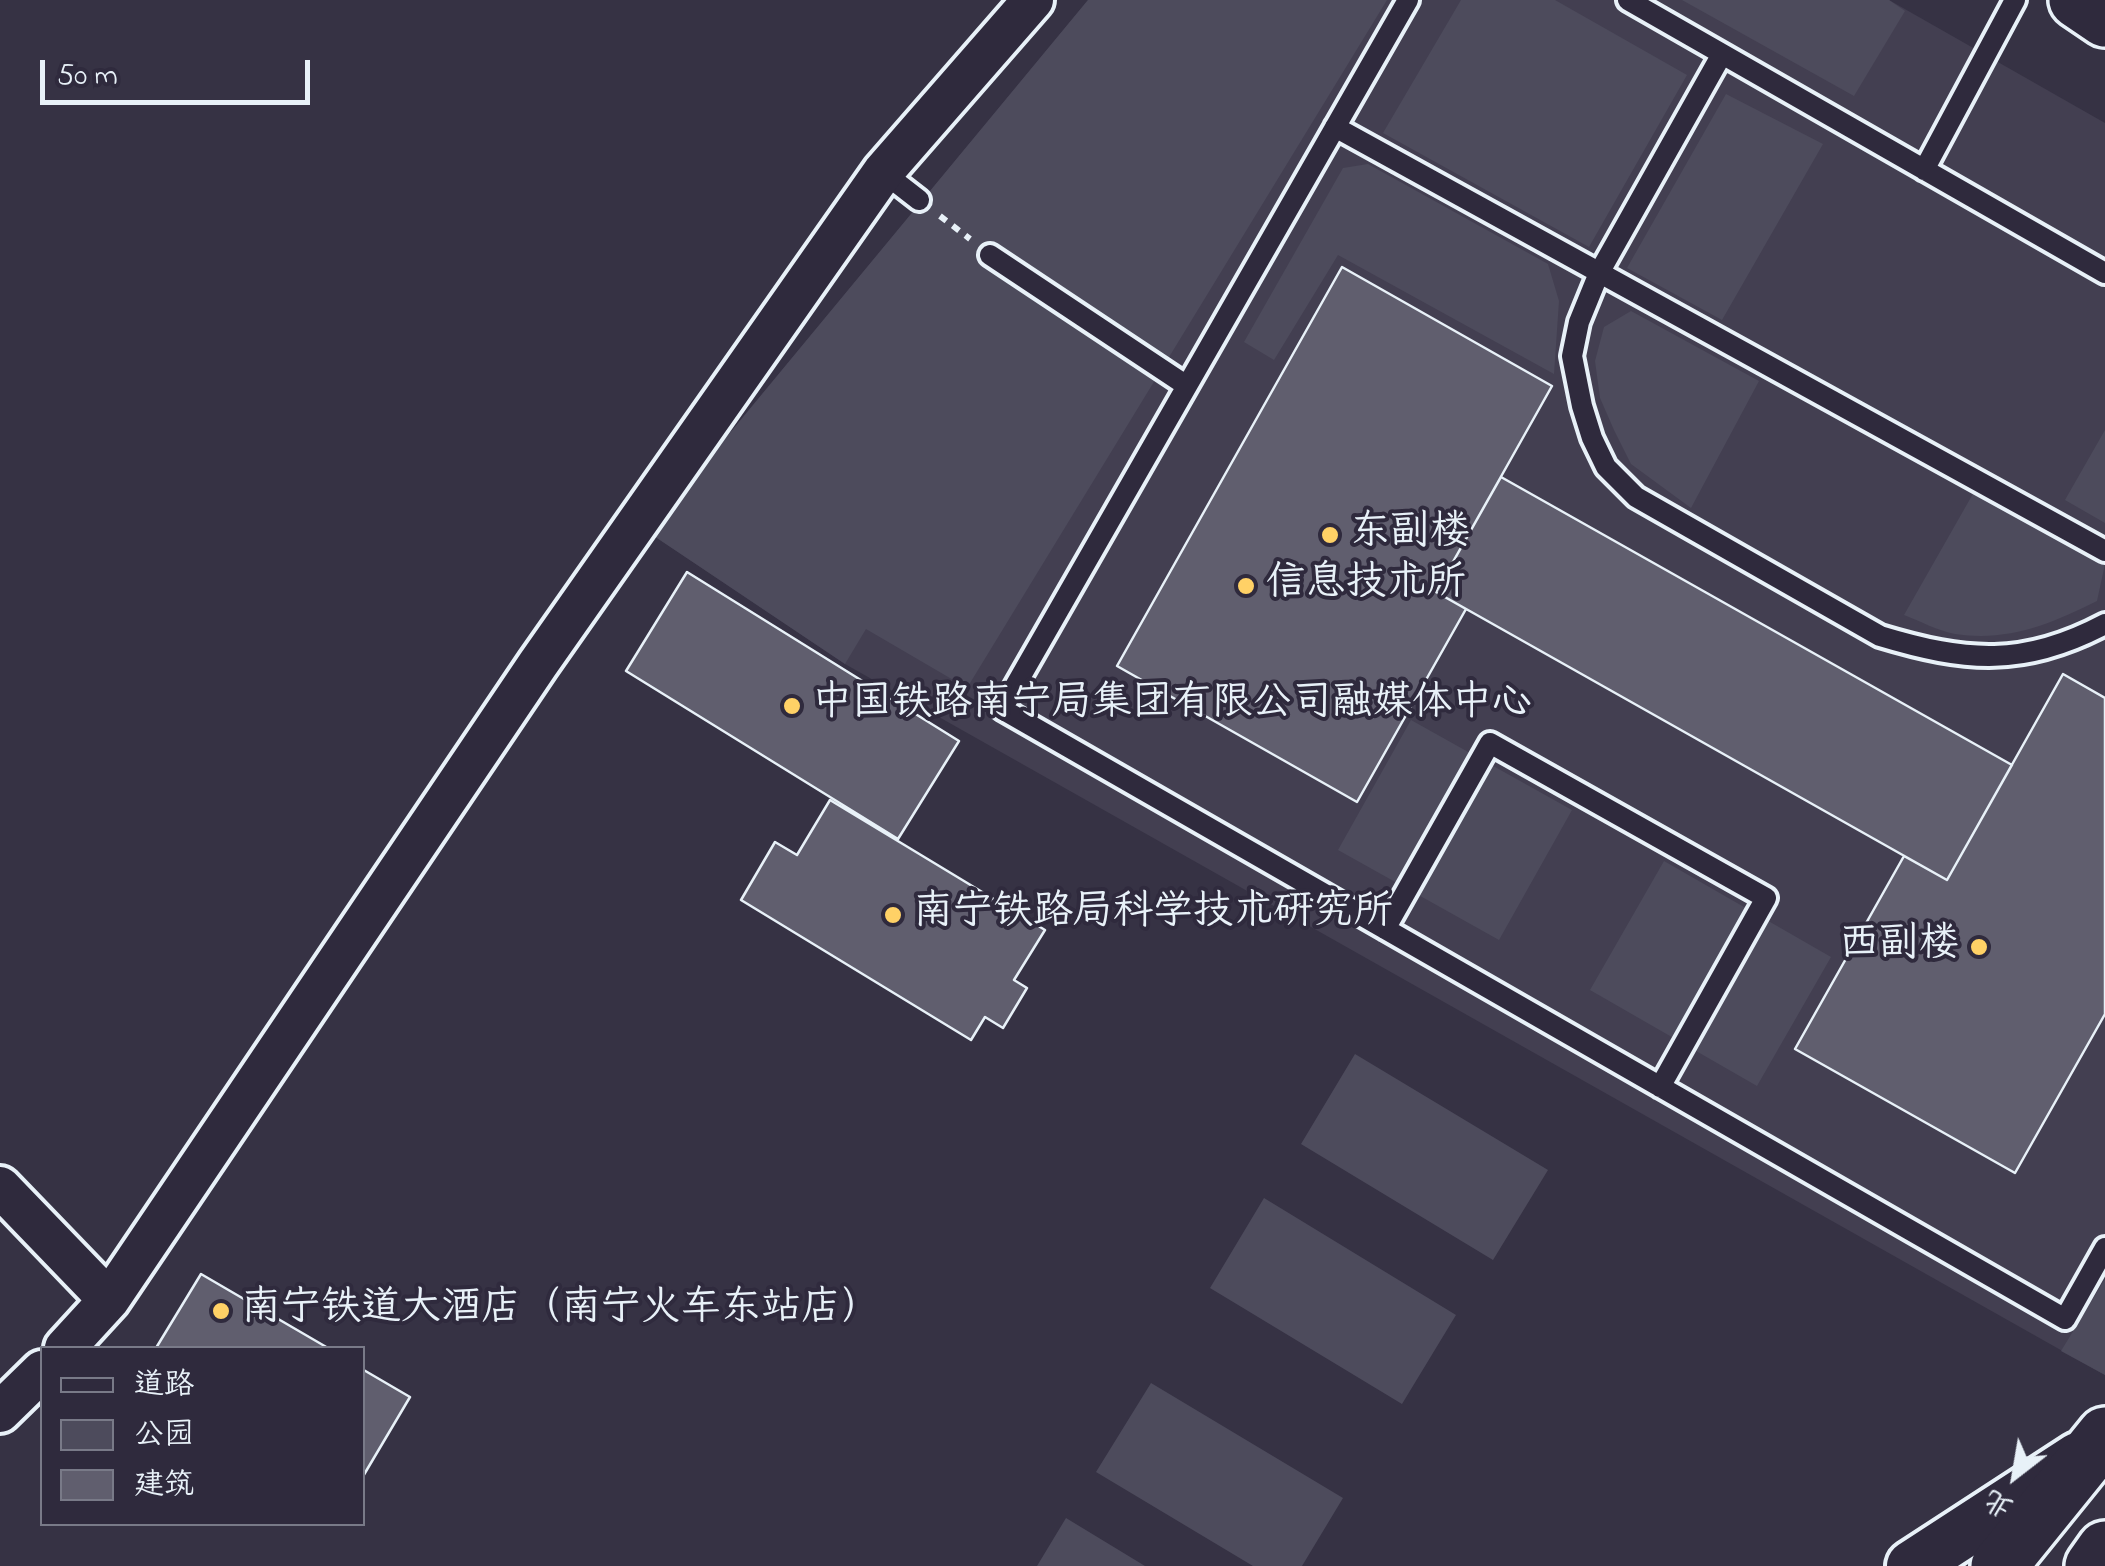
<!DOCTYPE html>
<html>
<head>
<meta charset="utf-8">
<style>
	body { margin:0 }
	#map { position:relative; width:2105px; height:1566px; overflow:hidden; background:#363244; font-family:"Indie Flower","LXGW WenKai TC",sans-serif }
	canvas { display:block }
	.legend { position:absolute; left:40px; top:1346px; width:325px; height:180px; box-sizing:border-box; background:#2f2a3d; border:2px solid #797a88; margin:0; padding:12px 18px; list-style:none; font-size:30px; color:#e8f1f8 }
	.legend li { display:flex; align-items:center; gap:20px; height:50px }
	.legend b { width:50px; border:2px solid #797a88 }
	.north { position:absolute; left:1965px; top:1426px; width:100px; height:100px; -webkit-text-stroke:8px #2f2a3d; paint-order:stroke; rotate:211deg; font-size:28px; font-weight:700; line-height:40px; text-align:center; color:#e8f1f8 }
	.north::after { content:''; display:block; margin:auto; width:35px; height:45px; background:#e8f1f8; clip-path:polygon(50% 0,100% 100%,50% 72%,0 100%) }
	.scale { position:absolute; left:40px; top:60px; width:270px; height:45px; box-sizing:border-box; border:5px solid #e8f1f8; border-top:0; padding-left:12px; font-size:30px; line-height:35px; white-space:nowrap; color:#e8f1f8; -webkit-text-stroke:8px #2f2a3d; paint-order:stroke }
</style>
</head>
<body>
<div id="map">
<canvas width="2105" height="1566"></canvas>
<ul class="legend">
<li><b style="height:12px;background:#2f2a3d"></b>道路</li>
<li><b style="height:28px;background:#4d4b5c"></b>公园</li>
<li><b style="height:28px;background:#605e6e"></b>建筑</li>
</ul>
<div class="north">北</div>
<div class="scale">50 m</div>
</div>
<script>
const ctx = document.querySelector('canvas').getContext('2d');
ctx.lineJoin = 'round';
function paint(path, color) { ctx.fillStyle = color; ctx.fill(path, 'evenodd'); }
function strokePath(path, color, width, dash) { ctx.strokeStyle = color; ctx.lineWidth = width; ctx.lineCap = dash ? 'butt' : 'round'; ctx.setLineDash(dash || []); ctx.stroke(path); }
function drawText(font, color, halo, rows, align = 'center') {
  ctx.font = font + ' "Indie Flower","LXGW WenKai TC",sans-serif'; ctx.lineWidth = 8; ctx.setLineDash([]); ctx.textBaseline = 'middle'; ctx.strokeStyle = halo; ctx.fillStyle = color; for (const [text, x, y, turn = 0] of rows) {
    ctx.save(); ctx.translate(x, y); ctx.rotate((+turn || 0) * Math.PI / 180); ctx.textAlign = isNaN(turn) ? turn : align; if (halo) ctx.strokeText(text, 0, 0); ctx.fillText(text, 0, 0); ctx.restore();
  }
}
const built = new Path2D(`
	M 1088,0 L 1889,0 L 2105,123 L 2105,1375 L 845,664 L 648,532 Z`);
const green = new Path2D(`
	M 1088,0 L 1387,0 L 967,688 L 866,629 L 845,664 L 648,532 Z
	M 1461,0 L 1555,0 L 1687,75 L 1589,247 L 1383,133 Z
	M 1682,0 L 1889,0 L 1905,11 L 1854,96 Z
	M 1726,94 L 1823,144 L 1722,320 L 1627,268 Z
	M 1368,164 L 1548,264 L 1559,301 L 1554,374 L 1338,255 L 1274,360 L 1244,342 L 1343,168 Z
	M 1631,311 L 1759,381 L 1691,508 L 1631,464 L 1614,430 L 1600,398 L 1595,361 L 1604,327 Z
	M 2105,430 L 2105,523 L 2065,500 Z
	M 1974,492 L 2105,564 L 2097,601 C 2051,624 2008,642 1955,634 C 1938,631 1920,621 1904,615 Z
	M 1411,720 L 1572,810 L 1499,940 L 1338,850 Z
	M 1664,861 L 1831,957 L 1757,1086 L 1590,990 Z
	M 1355,1054 L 1548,1170 L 1493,1260 L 1301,1144 Z
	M 1264,1198 L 1456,1315 L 1402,1404 L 1210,1288 Z
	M 2105,1279 L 2105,1375 L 2061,1351 Z
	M 1151,1383 L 1343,1498 L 1302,1566 L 1253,1566 L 1096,1472 Z
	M 1066,1518 L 1145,1566 L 1037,1566 Z`);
const building = new Path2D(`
	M 1342,267 L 1552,386 L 1436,592 L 1466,609 L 1357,802 L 1117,666 Z
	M 1501,477 L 2012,765 L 1947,880 L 1436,592 Z
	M 687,572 L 959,741 L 898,839 L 626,671 Z
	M 2063,674 L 2105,698 L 2105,1014 L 2015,1173 L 1795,1049 L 1904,856 L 1947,880 Z
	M 830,800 L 1045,930 L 1014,980 L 1027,988 L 1003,1028 L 985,1017 L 971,1040 L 741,900 L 775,842 L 797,855 Z
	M 201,1274 L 328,1348 L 156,1348 Z
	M 362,1369 L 410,1397 L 362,1478 Z`);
const path = new Path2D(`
	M 940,216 L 970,239`);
const service = new Path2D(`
	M 1408,0 L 1002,709 L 2065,1319 L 2105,1248
	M 1628,0 L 2105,273
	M 1722,54 L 1599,273 L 1579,322 L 1572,356 L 1582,406 L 1592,438 L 1606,467 L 1636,497 L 1880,636 C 1966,662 2024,667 2105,624
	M 1335,127 L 2105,551
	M 1924,170 L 2015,0
	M 883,172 L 919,200
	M 990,255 L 1187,386
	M 1385,929 L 1490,743 L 1766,898 L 1660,1087`);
const minor = new Path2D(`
	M 0,1187 L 109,1300
	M 65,1348 L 109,1300 L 538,664 L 883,172 L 1033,0
	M 0,1412 L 42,1371`);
const tertiary = new Path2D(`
	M 1912,1566 L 2078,1458`);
const primary = new Path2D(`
	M 2077,0 L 2105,19
	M 1999,1566 L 2105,1435
	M 2093,1566 L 2105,1549`);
const markers = [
	[1330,535,10,"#ffd166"],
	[1246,586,10,"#ffd166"],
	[792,706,10,"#ffd166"],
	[893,915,10,"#ffd166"],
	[1979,947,10,"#ffd166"],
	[221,1311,10,"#ffd166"]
];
const poiNames = [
	["东副楼",1350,535],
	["信息技术所",1266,586],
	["中国铁路南宁局集团有限公司融媒体中心",812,706],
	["南宁铁路局科学技术研究所",913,915],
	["西副楼",1959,947,"right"],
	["南宁铁道大酒店（南宁火车东站店）",241,1311]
];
paint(built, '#433f51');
paint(green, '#4d4b5c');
paint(building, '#605e6e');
strokePath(building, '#e8f1f8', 2.5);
strokePath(service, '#e8f1f8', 28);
strokePath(minor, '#e8f1f8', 48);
strokePath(tertiary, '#e8f1f8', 58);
strokePath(primary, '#e8f1f8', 62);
strokePath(path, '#e8f1f8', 6, [8, 8]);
strokePath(service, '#2f2a3d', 20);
strokePath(minor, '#2f2a3d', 40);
strokePath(tertiary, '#2f2a3d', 50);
strokePath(primary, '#2f2a3d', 55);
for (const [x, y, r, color] of markers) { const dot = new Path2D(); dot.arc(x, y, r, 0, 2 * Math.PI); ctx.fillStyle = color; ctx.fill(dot); strokePath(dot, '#2f2a3d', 4); }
drawText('40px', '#e8f1f8', '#2f2a3d', poiNames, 'left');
</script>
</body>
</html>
